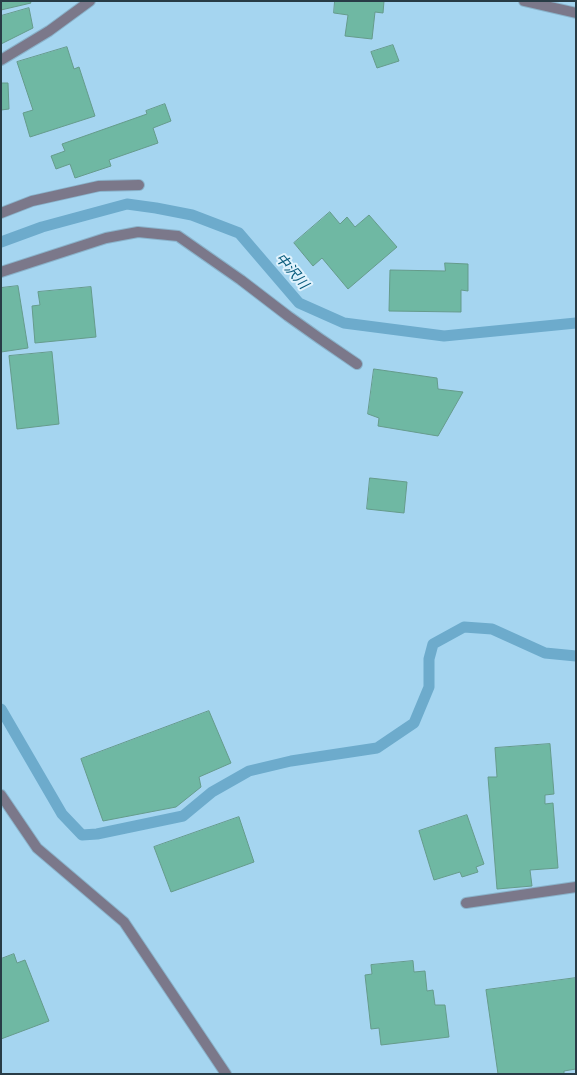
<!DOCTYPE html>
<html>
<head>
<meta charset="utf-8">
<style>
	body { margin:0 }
	#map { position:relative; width:577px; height:1075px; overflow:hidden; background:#a5d5f0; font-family:Commissioner,sans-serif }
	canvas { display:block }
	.frame { position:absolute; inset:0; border:2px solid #283c46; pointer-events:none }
</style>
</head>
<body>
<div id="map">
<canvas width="577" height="1075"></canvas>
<div class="frame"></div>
</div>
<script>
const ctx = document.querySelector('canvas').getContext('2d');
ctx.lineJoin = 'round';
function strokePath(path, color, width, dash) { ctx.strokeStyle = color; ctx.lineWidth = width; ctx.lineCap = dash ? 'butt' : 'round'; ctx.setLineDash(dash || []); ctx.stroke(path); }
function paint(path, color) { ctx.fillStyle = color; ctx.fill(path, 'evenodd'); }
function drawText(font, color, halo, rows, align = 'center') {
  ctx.font = font + ' Commissioner,"Noto Sans JP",sans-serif'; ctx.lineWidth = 4; ctx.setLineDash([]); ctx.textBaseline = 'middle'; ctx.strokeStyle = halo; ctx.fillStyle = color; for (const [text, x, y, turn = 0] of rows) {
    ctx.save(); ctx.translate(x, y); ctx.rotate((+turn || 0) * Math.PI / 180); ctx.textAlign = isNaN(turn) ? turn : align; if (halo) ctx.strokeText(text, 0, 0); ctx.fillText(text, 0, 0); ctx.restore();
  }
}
const stream = new Path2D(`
	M 1,242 L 42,227 L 127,204 L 156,208 L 192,215 L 239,233 L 299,303 L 344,323 L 444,336 L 576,323
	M 1,709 L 62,814 L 82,835 L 97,834 L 183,816 L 212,792 L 249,771 L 291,761 L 377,748 L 414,723 L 429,687 L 429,659 L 433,644 L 464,627 L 492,629 L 545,653 L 576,656`);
const building = new Path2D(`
	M 1,1 L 30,1 L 31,3 L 1,10 Z
	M 335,1 L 384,1 L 383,13 L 375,12 L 372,39 L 345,36 L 348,15 L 334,13 Z
	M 29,8 L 33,28 L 1,44 L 1,16 Z
	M 393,45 L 399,61 L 377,68 L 371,52 Z
	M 67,47 L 74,69 L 79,67 L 95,116 L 30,137 L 23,113 L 33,110 L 17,62 Z
	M 1,83 L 8,83 L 9,109 L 1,110 Z
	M 165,104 L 171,121 L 153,128 L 158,143 L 109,160 L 111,166 L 75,178 L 70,164 L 56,169 L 51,156 L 65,151 L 62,144 L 147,114 L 146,111 Z
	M 330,212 L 340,224 L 347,217 L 355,227 L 369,215 L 397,247 L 348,289 L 322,258 L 313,266 L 294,243 Z
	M 445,263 L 468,264 L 468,291 L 461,290 L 461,312 L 389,311 L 390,270 L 445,271 Z
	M 18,286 L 28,348 L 1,352 L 1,288 Z
	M 91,287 L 96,337 L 35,343 L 32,306 L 40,305 L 38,292 Z
	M 52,352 L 59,424 L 17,429 L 9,356 Z
	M 374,369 L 437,378 L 438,389 L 463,392 L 438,436 L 378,426 L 379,418 L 368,414 Z
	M 370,478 L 407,482 L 404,513 L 367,509 Z
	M 209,711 L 231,763 L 199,777 L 201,787 L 176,807 L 103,821 L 81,759 Z
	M 550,744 L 554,794 L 545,795 L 545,804 L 553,803 L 558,868 L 530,870 L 532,886 L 497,889 L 488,777 L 497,777 L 495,748 Z
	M 467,815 L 484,864 L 476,867 L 478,872 L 462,877 L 460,872 L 434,880 L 419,831 Z
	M 239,817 L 254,862 L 171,892 L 154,847 Z
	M 14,954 L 17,963 L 25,960 L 49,1021 L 1,1039 L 1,959 Z
	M 413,961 L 414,972 L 425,971 L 427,991 L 433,990 L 435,1005 L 445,1005 L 449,1037 L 381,1045 L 379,1028 L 371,1029 L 365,975 L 372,974 L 371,965 Z
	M 576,978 L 576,1069 L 564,1071 L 564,1074 L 498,1074 L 486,990 Z`);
const minor = new Path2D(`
	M 524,1 L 576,13
	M 1,60 L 49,31 L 90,1
	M 1,213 L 32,201 L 99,186 L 139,185
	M 1,272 L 106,238 L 138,232 L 178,236 L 241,280 L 288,316 L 319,338 L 357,364
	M 1,795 L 37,848 L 124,922 L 226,1074
	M 466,903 L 576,887`);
const waterNames = [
	["中沢川",292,271,49]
];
strokePath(stream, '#6dabcc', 11);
paint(building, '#6fb8a3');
strokePath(building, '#659b8b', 1);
strokePath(minor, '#8ab3cb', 12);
strokePath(minor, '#7b788a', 10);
drawText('italic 14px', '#085a7b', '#dff2fd', waterNames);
</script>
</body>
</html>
